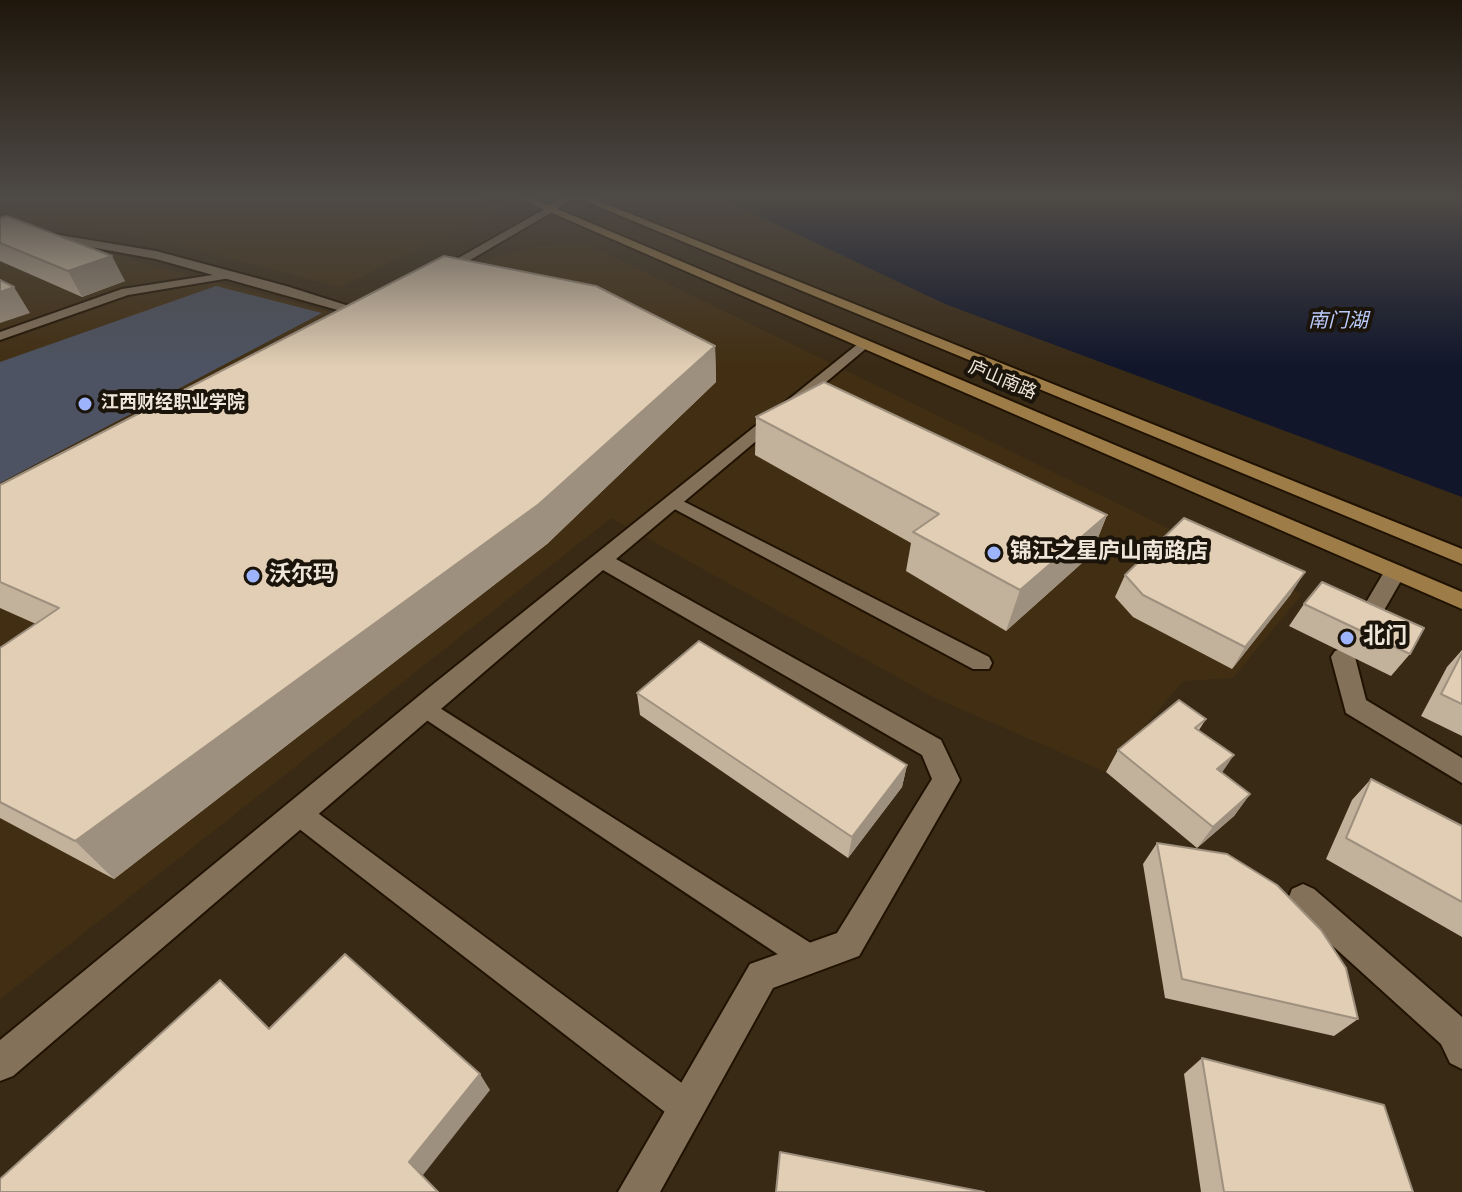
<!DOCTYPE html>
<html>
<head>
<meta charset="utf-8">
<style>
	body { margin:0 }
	canvas { display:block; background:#392a15 }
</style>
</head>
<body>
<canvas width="1462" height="1192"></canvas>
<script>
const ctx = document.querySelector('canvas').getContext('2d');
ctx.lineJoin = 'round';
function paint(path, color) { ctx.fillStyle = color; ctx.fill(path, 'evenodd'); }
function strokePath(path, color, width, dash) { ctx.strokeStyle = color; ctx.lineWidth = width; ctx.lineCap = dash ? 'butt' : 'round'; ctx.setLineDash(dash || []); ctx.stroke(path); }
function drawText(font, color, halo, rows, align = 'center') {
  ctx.font = font + ' Jost,"Noto Sans SC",sans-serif'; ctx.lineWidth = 8; ctx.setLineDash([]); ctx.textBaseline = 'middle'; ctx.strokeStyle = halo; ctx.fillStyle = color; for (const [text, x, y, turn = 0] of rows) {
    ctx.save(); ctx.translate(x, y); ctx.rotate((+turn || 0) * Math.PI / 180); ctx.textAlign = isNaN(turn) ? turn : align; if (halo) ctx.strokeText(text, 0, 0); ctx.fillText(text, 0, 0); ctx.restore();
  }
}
const built = new Path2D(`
	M 0,199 L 480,199 L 504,209 L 339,287 L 154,239 L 48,222 L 11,235 L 107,253 L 338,314 L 0,494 Z
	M 585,243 L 1302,594 L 1233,678 L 1183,681 L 1106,772 L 935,698 L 611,518 L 0,999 L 0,537 L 493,257 L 538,246 Z`);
const green = new Path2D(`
	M 216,286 L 322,313 L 0,483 L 0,362 Z`);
const water = new Path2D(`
	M 723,199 L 1462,199 L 1462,497 L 945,304 Z`);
const service = new Path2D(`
	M 232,272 L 236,273 L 236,277 L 128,295 L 0,340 L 0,332 L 122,289 Z
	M 673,496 L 989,657 L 992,663 L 989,669 L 973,669 L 667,505 L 664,501 L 667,497 Z
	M 424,698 L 820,949 L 825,959 L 820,969 L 810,974 L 800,969 L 416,713 L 413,707 L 416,701 Z
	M 298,802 L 307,805 L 698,1095 L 703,1107 L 698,1119 L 686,1124 L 674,1119 L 289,821 L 285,813 L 289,805 Z`);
const minor = new Path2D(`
	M 550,206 L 555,209 L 554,211 L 441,277 L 430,274 Z
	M 29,230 L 156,251 L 286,286 L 371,313 L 359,316 L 156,259 L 25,235 L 23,233 Z
	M 864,339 L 871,343 L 869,346 L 616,559 L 941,740 L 960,780 L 859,956 L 773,988 L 660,1192 L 618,1192 L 750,964 L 837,933 L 932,779 L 922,755 L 603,570 L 13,1076 L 0,1081 L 0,1040 L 431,686 Z
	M 1395,565 L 1403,567 L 1406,572 L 1371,633 L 1355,633 L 1352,627 L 1355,621 L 1387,567 Z
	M 1343,648 L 1351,651 L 1355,657 L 1366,700 L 1462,758 L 1462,783 L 1346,713 L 1331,657 L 1335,651 Z
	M 1303,884 L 1314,889 L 1462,1017 L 1462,1069 L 1450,1063 L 1441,1044 L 1292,909 L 1288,899 L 1292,889 Z`);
const tertiary = new Path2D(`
	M 559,199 L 571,199 L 554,211 L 546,211 L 546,207 Z`);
const secondary = new Path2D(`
	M 520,199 L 534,199 L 1462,592 L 1462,609 Z
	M 580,199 L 594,199 L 1462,549 L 1462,564 Z`);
const wall = new Path2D(`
	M 0,218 L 125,281 L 82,297 L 0,261 Z
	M 715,346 L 716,382 L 547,544 L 114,879 L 0,818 L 0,648 L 36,624 L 0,608 L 0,485 Z
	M 756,417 L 1107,515 L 1091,555 L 1006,631 L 906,571 L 911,543 L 755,455 Z
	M 1125,575 L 1291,594 L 1232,669 L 1133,617 L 1115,597 Z
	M 1304,604 L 1410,654 L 1391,676 L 1289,626 Z
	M 1462,650 L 1462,736 L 1421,716 L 1447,667 Z
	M 637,693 L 907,765 L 902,787 L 848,858 L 640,715 Z
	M 1206,719 L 1199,730 L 1222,772 L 1250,794 L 1234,816 L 1197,848 L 1106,772 L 1118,750 Z
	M 1371,779 L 1462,826 L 1462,937 L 1326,859 L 1352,800 Z
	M 1157,843 L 1358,1019 L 1334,1036 L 1165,998 L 1143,864 Z
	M 1202,1058 L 1413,1192 L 1201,1192 L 1184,1074 Z`);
const shadedWall = new Path2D(`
	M 112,256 L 125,281 L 82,297 L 68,271 Z
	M 14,287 L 30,313 L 0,323 L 0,292 Z
	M 715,346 L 716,382 L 547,544 L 114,879 L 75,841 Z
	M 1107,515 L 1091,555 L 1006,631 L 1020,590 Z
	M 1305,572 L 1291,594 L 1232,669 L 1245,647 Z
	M 1234,755 L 1219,777 L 1217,769 Z
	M 907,765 L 902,787 L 848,858 L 852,837 Z
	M 1250,794 L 1234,816 L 1197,848 L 1213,827 Z
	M 480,1074 L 490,1090 L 423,1175 L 409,1162 Z`);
const building = new Path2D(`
	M 7,216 L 112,256 L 68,271 L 0,243 L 0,218 Z
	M 444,256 L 596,286 L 715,346 L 539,504 L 75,841 L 0,802 L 0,648 L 59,608 L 0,582 L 0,485 Z
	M 0,280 L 14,287 L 0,292 Z
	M 824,382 L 1107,515 L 1020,590 L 913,532 L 939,514 L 756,417 Z
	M 1184,518 L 1305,572 L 1245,647 L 1143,595 L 1125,575 Z
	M 1322,582 L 1424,628 L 1410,654 L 1304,604 Z
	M 699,641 L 907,765 L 852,837 L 637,693 Z
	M 1462,653 L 1462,704 L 1441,694 Z
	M 1179,700 L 1206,719 L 1195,728 L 1234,755 L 1217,769 L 1250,794 L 1213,827 L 1118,750 Z
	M 1371,779 L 1462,826 L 1462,902 L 1346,838 Z
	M 1157,843 L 1227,854 L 1277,885 L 1321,930 L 1346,968 L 1358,1019 L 1182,979 Z
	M 345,954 L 480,1074 L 409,1162 L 438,1192 L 0,1192 L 0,1179 L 220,980 L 269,1029 Z
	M 1202,1058 L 1384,1105 L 1413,1192 L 1224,1192 Z
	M 780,1152 L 984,1192 L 776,1192 Z`);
const markers = [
	[85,404,8,"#9db4fd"],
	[994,553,8,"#9db4fd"],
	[253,576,8,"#9db4fd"],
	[1347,638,8,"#9db4fd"]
];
const farStreetnames = [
	["庐山南路",1002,381,23]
];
const farPoinames = [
	["江西财经职业学院",101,404]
];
const farWaternames = [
	["南门湖",1338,322]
];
const poiNames = [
	["锦江之星庐山南路店",1010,553],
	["沃尔玛",269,576],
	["北门",1363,638]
];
paint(built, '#422f13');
paint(green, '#4d5362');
paint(water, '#11162b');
strokePath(service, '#201201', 4);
strokePath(minor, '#201201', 4);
strokePath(tertiary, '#201201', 4);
strokePath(secondary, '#201201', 4);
paint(service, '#83715a');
paint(minor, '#83715a');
paint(tertiary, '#83715a');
paint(secondary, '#9d7c48');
paint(wall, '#c2b19b');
paint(shadedWall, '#9e907e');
paint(building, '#e1ceb4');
strokePath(building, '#9e907e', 2);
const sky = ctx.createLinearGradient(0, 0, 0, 366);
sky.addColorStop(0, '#1f170c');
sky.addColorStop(0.54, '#4e4a46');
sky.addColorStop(1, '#4e4a4600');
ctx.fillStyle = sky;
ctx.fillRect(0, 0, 1462, 366);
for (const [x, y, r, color] of markers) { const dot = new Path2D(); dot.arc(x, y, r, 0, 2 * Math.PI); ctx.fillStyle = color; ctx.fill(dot); strokePath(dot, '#1b140b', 3); }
drawText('18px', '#efe5d8', '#1b140b', farStreetnames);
drawText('bold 18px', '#efe5d8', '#1b140b', farPoinames, 'left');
drawText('italic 20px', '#bacbfc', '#1b140b', farWaternames);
drawText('bold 22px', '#efe5d8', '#1b140b', poiNames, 'left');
</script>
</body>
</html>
